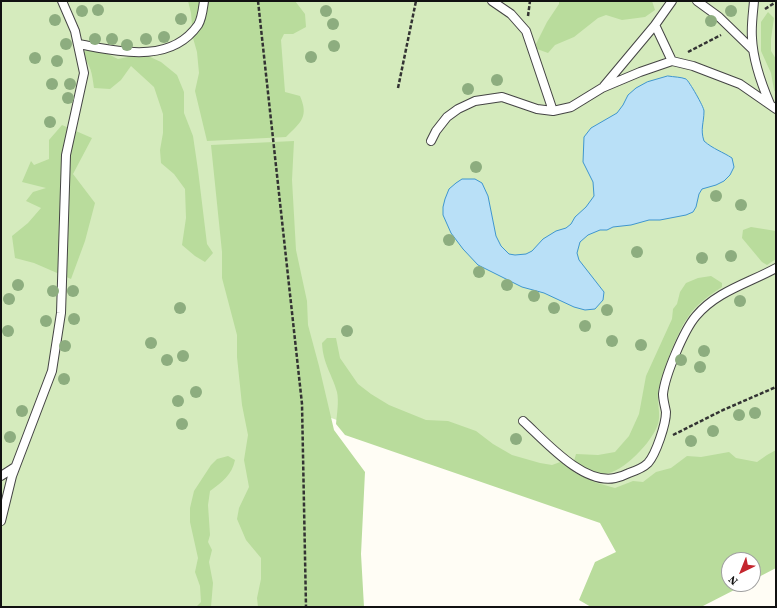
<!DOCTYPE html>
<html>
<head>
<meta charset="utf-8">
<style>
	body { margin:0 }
	#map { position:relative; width:777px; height:608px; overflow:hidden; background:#fffdf5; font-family:"Source Serif 4",serif }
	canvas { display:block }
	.frame { position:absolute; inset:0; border:2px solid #111; pointer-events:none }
	.north { position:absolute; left:721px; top:552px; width:40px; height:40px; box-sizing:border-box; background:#fff; border:1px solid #a0a0a0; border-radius:50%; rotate:223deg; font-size:11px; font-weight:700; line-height:16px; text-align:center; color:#111 }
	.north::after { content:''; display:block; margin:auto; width:14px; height:18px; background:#c4262e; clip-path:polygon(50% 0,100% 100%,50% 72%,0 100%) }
</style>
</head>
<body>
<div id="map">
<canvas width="777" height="608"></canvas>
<div class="frame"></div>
<div class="north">N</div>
</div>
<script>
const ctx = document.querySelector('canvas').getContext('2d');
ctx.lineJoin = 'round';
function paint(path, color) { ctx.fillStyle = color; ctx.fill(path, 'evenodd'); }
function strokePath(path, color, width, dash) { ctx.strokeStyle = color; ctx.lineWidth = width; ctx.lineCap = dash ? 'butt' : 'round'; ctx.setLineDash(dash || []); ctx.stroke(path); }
const green = new Path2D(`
	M 1,1 L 776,1 L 776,468 L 656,533 L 303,408 L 322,607 L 1,607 Z`);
const forest = new Path2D(`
	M 188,1 L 295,1 L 305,14 L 306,27 L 293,34 L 284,34 L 281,40 L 285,92 L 300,96 C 309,117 301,122 286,137 L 207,141 L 195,91 L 199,73 L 197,52 L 193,38 L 191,13 Z
	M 559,1 L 652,1 L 655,10 L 645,17 L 622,20 L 606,15 L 598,18 L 574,37 L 555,45 L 548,53 L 537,49 L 536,44 L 547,22 L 559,4 Z
	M 768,12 L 774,18 L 771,39 L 771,51 L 776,59 L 776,93 L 774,90 L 771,73 L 761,51 L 761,22 Z
	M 87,50 L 104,52 L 118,59 L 133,56 L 148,56 L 161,62 L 177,75 L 184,92 L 184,113 L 193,136 L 198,170 L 207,244 L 213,253 L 205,262 L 195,256 L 182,245 L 186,218 L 185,189 L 174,174 L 161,163 L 160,150 L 163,133 L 163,114 L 154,87 L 131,66 L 121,80 L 110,89 L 94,88 C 92,73 91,65 81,54 Z
	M 62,125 L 92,138 L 73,174 L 95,203 L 85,241 L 71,279 L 34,263 L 15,258 L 12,236 L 28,223 L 41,208 L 26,201 L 33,192 L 46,188 L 22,182 L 31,161 L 34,165 L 49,159 L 49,140 Z
	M 294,141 L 292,180 L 296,250 L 307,301 L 308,325 L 319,366 L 334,430 L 365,472 L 361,554 L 364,607 L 258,607 L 257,598 L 261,579 L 261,558 L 246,540 L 237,519 L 239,508 L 249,487 L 244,460 L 248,435 L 242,405 L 237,357 L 237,335 L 222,278 L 222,252 L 211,145 Z
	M 751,227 L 776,231 L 776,259 L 767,265 L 762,262 L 742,238 L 743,230 Z
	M 711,276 L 722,283 L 722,287 C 710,295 696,304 688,317 C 677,332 661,375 658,393 C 657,403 661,414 658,424 C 653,441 623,473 604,474 C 596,474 580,466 574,461 L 576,454 L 598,455 L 615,452 L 629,436 L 639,414 L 646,376 L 672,319 L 673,309 L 677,304 L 680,292 L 686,283 L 698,278 Z
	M 327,338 L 336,338 L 340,358 L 358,384 L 371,394 L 389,405 L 426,420 L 448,421 L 476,431 L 493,444 L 512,455 L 540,463 L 552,465 L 563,461 L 575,473 L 597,483 L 615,488 L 633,481 L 643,482 L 656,472 L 671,468 L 687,456 L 701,457 L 729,452 L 736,458 L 757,462 L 767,455 L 776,450 L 776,568 L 753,580 L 753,560 L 729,560 L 729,584 L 746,584 L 701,607 L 591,607 L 579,600 L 595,562 L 616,552 L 600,523 L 345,435 L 336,424 C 337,414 339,401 337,392 C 332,374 323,364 322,343 Z
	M 228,456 L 235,460 C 232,475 222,482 210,491 L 208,505 L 210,535 L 208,542 L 212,550 L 209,562 L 213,583 L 211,607 L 196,607 L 201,602 L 200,586 L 195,572 L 198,558 L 190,522 L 190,508 L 194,491 L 211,465 L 217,459 Z`);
const water = new Path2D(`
	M 668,76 C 674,77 681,77 686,79 C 689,81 704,107 704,111 C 704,123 700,129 704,141 C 713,149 723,152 732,158 L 734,167 L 730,175 L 724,181 L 716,185 L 702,189 L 699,194 L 696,207 L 693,212 L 686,215 L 660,220 L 649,220 L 631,225 L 613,227 L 607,230 L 600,230 L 588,235 L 580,242 L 577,253 L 579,260 L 604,292 L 603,300 L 595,309 L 585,310 L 574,307 L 544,293 L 522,287 L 478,265 L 463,249 L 451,233 L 443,215 L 443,207 L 445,199 L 449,189 L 456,183 L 462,179 L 475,179 L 482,183 L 488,196 L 496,236 L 501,246 L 509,254 L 515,255 L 526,254 L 532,251 L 543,239 L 556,231 L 566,228 L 571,224 L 575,217 L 586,207 L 594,196 L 593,182 L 583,162 L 584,137 L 591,128 L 617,113 L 623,105 L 628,95 L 636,88 L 647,82 Z`);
const path = new Path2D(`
	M 258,1 L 302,404 L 306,607
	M 765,9 L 776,2
	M 528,16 L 530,1
	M 688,52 L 721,35
	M 398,88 L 416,1
	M 673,435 L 723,410 L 776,387`);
const lane = new Path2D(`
	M 492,1 L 511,14 L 526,31 L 553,111
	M 697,1 L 719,17 L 753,50
	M 754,1 C 753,13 751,26 752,38 C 753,61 761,83 770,104
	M 655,25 L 672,61 L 693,66 L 740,84 L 776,109
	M 78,44 C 118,51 170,65 198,25 C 202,19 203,8 204,1
	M 604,86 L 655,25 L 672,1
	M 431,141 L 436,131 L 447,117 L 458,109 L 475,101 L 502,97 L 537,109 L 553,111 L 571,107 L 602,88 L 640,72 L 672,61
	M 523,421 C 545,441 583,485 615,478 C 620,477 625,475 629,473 C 635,471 644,467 648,463 C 656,454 666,424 666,412 C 665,406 663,400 663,394 C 665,375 684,330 696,316 C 717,291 749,283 776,268
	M 1,476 L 15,467
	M 1,521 L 12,476 L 52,371 L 61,313 L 66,155 L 84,73 L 75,31 L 62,1`);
const trees = [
	[98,10],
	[82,11],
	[326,11],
	[731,11],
	[181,19],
	[55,20],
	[711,21],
	[333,24],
	[164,37],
	[95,39],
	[112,39],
	[146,39],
	[66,44],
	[127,45],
	[334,46],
	[311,57],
	[35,58],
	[57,61],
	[497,80],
	[52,84],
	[70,84],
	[468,89],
	[68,98],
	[50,122],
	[476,167],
	[716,196],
	[741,205],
	[449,240],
	[637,252],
	[731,256],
	[702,258],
	[479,272],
	[18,285],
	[507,285],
	[53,291],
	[73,291],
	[534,296],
	[9,299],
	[740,301],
	[180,308],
	[554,308],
	[607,310],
	[74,319],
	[46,321],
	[585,326],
	[8,331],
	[347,331],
	[612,341],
	[151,343],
	[641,345],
	[65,346],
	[704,351],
	[183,356],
	[167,360],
	[681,360],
	[700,367],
	[64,379],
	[196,392],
	[178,401],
	[22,411],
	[755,413],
	[739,415],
	[182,424],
	[713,431],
	[10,437],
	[516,439],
	[691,441]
];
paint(green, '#d5ebbd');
paint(forest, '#b9dc9c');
paint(water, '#b9e0f7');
strokePath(water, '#3f96cf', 1);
strokePath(lane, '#444', 10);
strokePath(path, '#333', 2.5, [4, 2]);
strokePath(lane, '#fff', 8);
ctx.fillStyle = '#8dad7f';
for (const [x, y] of trees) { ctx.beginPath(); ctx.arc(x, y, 6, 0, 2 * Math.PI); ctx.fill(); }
</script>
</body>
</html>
